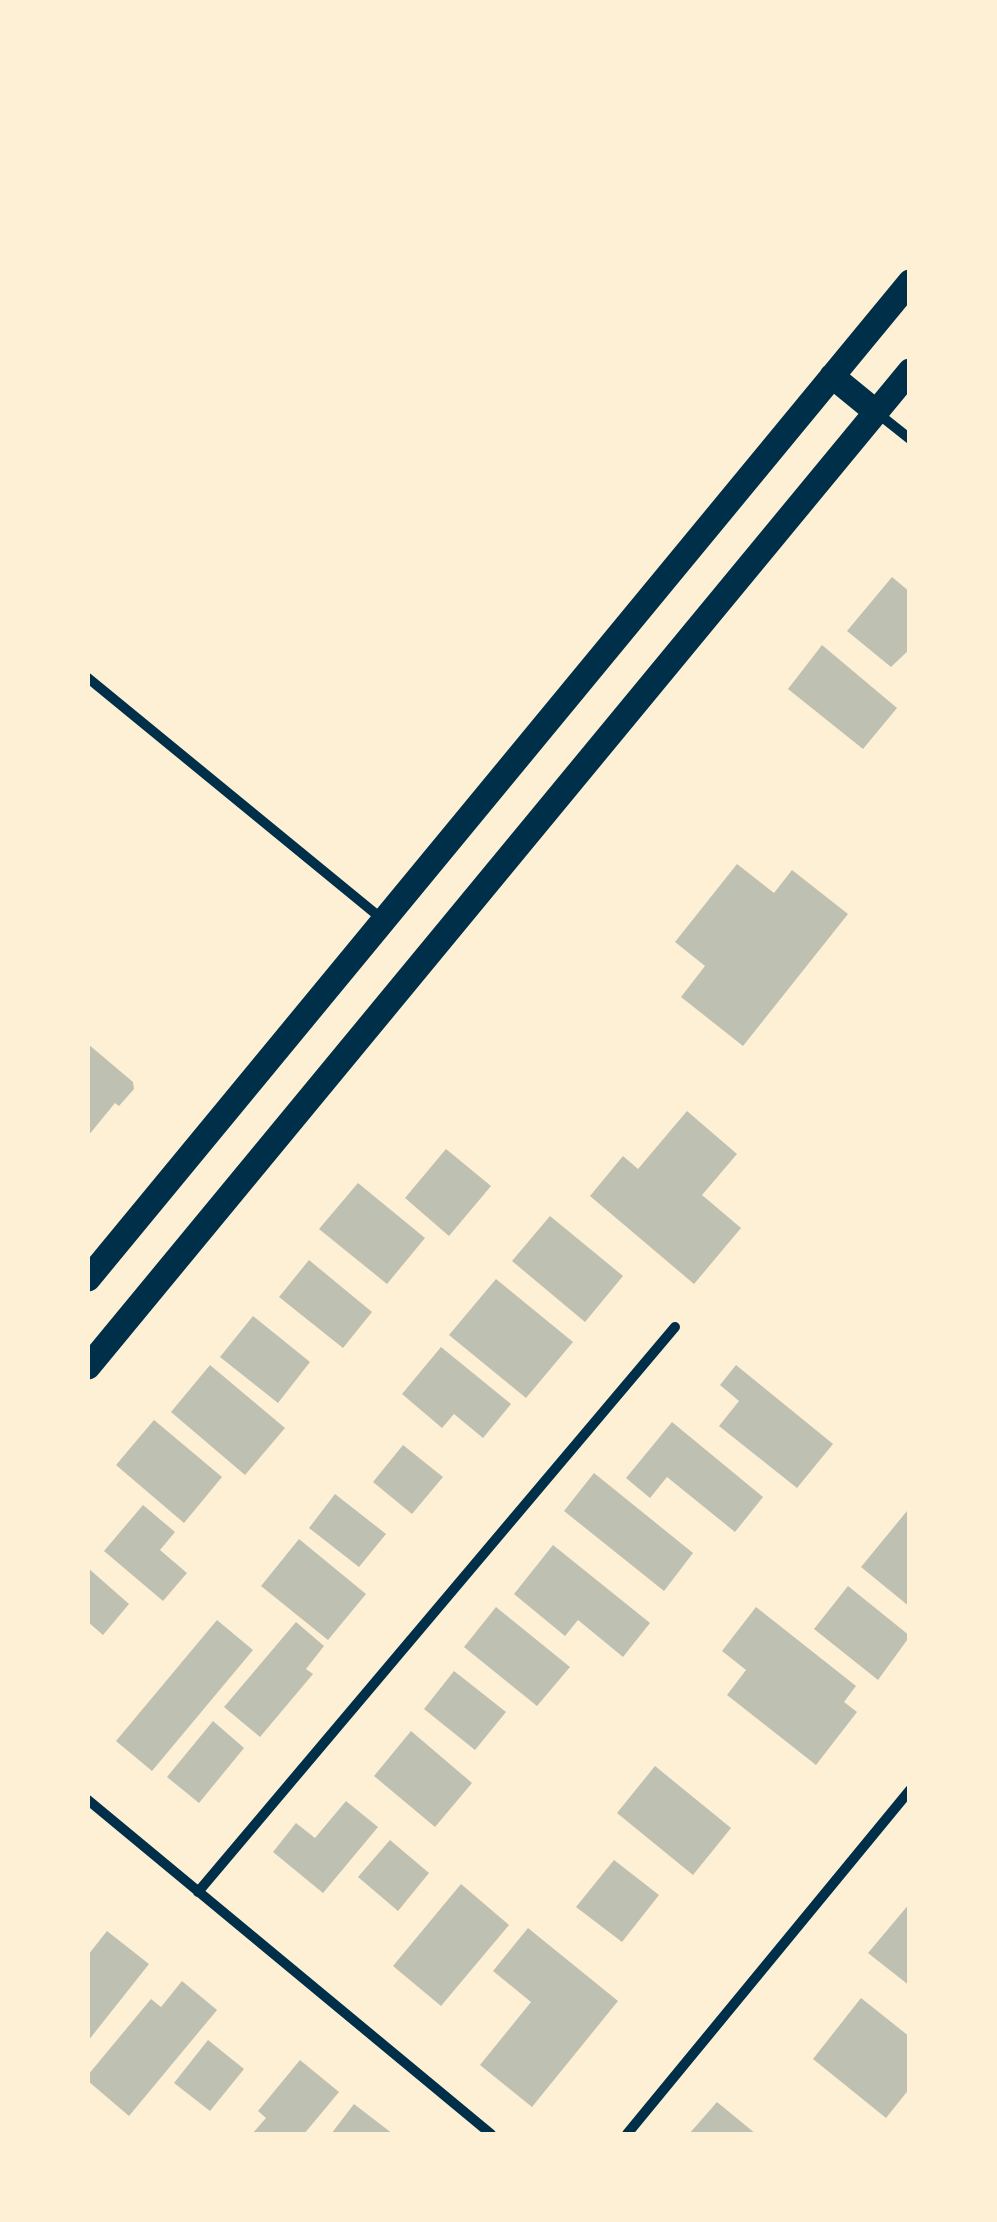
<!DOCTYPE html>
<html>
<head>
<meta charset="utf-8">
<style>
	body { margin:0 }
	#map { position:relative; width:997px; height:2222px; overflow:hidden; background:#fdf0d5; font-family:Ubuntu,sans-serif }
	canvas { display:block }
	.frame { position:absolute; inset:0; border:90px solid #fdf0d5; pointer-events:none }
</style>
</head>
<body>
<div id="map">
<canvas width="997" height="2222"></canvas>
<div class="frame"></div>
</div>
<script>
const ctx = document.querySelector('canvas').getContext('2d');
ctx.lineJoin = 'round';
function paint(path, color) { ctx.fillStyle = color; ctx.fill(path, 'evenodd'); }
function strokePath(path, color, width, dash) { ctx.strokeStyle = color; ctx.lineWidth = width; ctx.lineCap = dash ? 'butt' : 'round'; ctx.setLineDash(dash || []); ctx.stroke(path); }
const building = new Path2D(`
	M 892,577 L 910,592 L 910,649 L 891,667 L 847,631 Z
	M 822,645 L 897,708 L 863,749 L 788,689 Z
	M 737,864 L 774,893 L 792,870 L 848,914 L 743,1046 L 681,997 L 705,966 L 675,942 Z
	M 88,1044 L 133,1082 L 134,1089 L 119,1106 L 115,1103 L 88,1136 Z
	M 687,1111 L 737,1154 L 702,1195 L 741,1228 L 694,1284 L 590,1196 L 623,1156 L 638,1169 Z
	M 446,1149 L 491,1186 L 449,1236 L 405,1198 Z
	M 358,1183 L 425,1238 L 387,1284 L 319,1229 Z
	M 550,1216 L 623,1276 L 585,1322 L 512,1261 Z
	M 309,1260 L 372,1312 L 343,1348 L 279,1297 Z
	M 496,1279 L 573,1342 L 526,1398 L 449,1335 Z
	M 253,1316 L 310,1362 L 278,1403 L 220,1357 Z
	M 441,1347 L 511,1404 L 483,1438 L 454,1414 L 442,1428 L 402,1394 Z
	M 210,1365 L 285,1428 L 245,1475 L 171,1412 Z
	M 736,1365 L 833,1444 L 797,1488 L 719,1426 L 739,1401 L 720,1385 Z
	M 154,1420 L 222,1477 L 184,1523 L 116,1465 Z
	M 672,1422 L 763,1497 L 735,1532 L 667,1477 L 650,1498 L 626,1478 Z
	M 403,1445 L 443,1477 L 412,1514 L 373,1482 Z
	M 594,1473 L 693,1553 L 664,1591 L 564,1511 Z
	M 335,1494 L 386,1534 L 359,1567 L 309,1528 Z
	M 143,1505 L 175,1532 L 160,1550 L 187,1573 L 163,1601 L 104,1551 Z
	M 907,1511 L 910,1514 L 910,1607 L 861,1567 Z
	M 299,1539 L 366,1594 L 328,1640 L 261,1586 Z
	M 553,1545 L 650,1623 L 623,1657 L 578,1620 L 565,1636 L 514,1594 Z
	M 88,1568 L 129,1604 L 103,1635 L 88,1622 Z
	M 848,1586 L 910,1636 L 878,1680 L 814,1629 Z
	M 496,1607 L 570,1667 L 537,1706 L 464,1647 Z
	M 756,1607 L 856,1686 L 844,1702 L 857,1712 L 816,1765 L 727,1695 L 746,1670 L 722,1651 Z
	M 217,1620 L 253,1650 L 152,1771 L 116,1741 Z
	M 296,1622 L 324,1646 L 306,1669 L 313,1674 L 260,1737 L 224,1707 Z
	M 454,1671 L 506,1712 L 475,1750 L 424,1709 Z
	M 213,1721 L 244,1748 L 199,1803 L 167,1777 Z
	M 411,1731 L 472,1783 L 435,1827 L 374,1776 Z
	M 655,1766 L 731,1828 L 693,1875 L 617,1813 Z
	M 346,1801 L 378,1827 L 323,1893 L 273,1852 L 296,1823 L 315,1838 Z
	M 390,1840 L 429,1873 L 398,1911 L 358,1877 Z
	M 614,1860 L 659,1895 L 622,1942 L 576,1907 Z
	M 461,1884 L 509,1925 L 441,2006 L 393,1966 Z
	M 910,1903 L 910,1986 L 868,1953 Z
	M 528,1928 L 618,2001 L 532,2107 L 480,2065 L 531,2002 L 493,1971 Z
	M 107,1931 L 149,1964 L 88,2041 L 88,1955 Z
	M 182,1981 L 217,2010 L 129,2116 L 88,2081 L 88,2075 L 151,1999 L 161,2007 Z
	M 861,1998 L 910,2037 L 910,2088 L 886,2118 L 813,2059 Z
	M 208,2040 L 244,2069 L 210,2111 L 174,2083 Z
	M 300,2060 L 339,2092 L 304,2134 L 252,2134 L 266,2118 L 258,2111 Z
	M 717,2102 L 756,2134 L 689,2134 Z
	M 354,2104 L 393,2134 L 331,2134 Z`);
const minor = new Path2D(`
	M 876,412 L 910,439
	M 88,678 L 382,919
	M 88,1800 L 491,2134
	M 198,1892 L 675,1327
	M 627,2134 L 910,1790`);
const primary = new Path2D(`
	M 832,376 L 876,412
	M 88,1279 L 910,282
	M 88,1367 L 910,371`);
paint(building, '#bec0b2');
strokePath(minor, '#003049', 10);
strokePath(primary, '#003049', 25);
</script>
</body>
</html>
